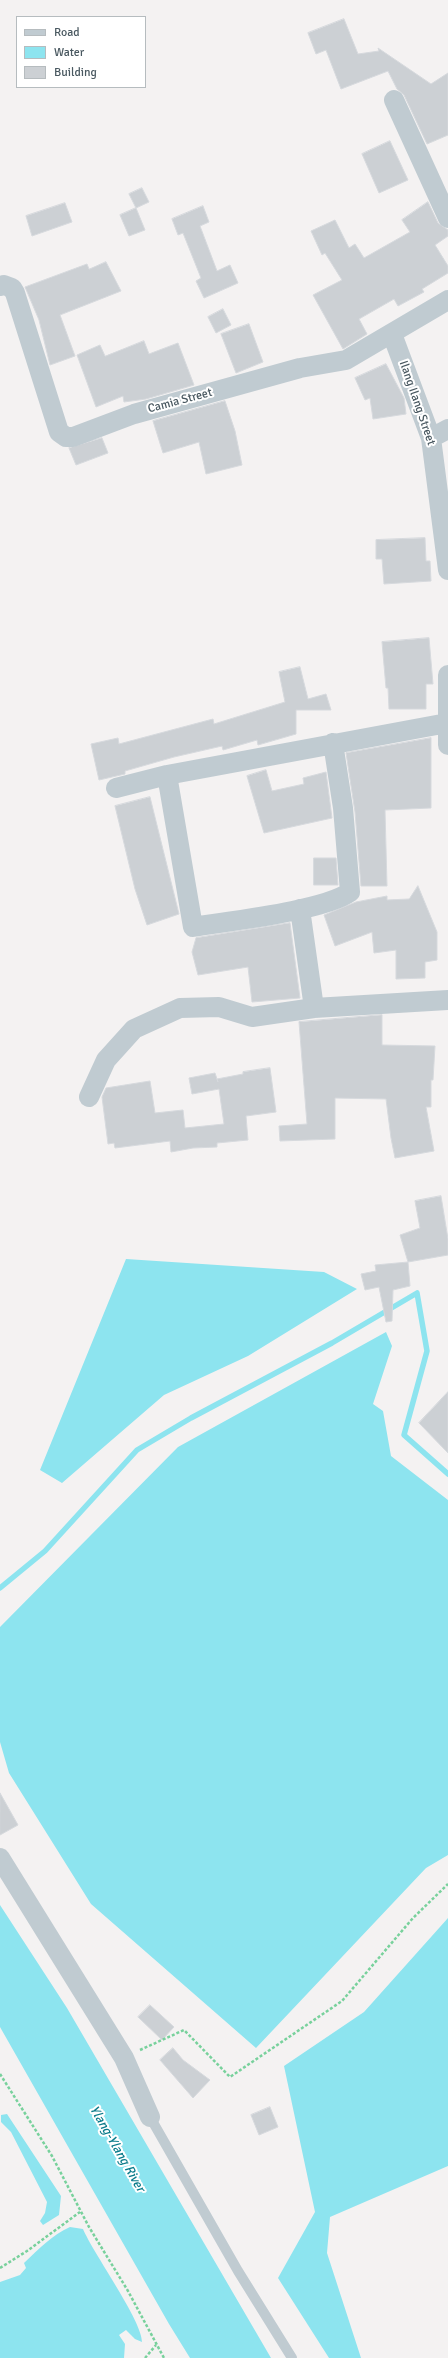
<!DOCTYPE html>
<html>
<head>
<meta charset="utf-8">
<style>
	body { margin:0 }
	#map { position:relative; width:448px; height:2358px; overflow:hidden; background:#f4f2f2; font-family:Signika,sans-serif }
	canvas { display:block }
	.legend { position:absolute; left:16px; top:16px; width:130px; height:72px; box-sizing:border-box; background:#fff; border:1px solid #b6bcbf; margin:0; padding:5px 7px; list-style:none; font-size:12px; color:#495860 }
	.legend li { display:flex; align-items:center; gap:8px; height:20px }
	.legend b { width:20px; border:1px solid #b6bcbf }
</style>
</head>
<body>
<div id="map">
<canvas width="448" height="2358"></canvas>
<ul class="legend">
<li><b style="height:5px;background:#c0cbd1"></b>Road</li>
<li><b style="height:11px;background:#8de4ef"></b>Water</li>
<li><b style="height:11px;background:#ccd0d4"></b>Building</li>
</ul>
</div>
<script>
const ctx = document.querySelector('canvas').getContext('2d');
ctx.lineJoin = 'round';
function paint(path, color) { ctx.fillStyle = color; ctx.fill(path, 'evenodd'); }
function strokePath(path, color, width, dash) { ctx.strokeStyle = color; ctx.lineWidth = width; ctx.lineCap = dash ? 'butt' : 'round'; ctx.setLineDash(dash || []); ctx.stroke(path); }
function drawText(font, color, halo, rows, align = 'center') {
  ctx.font = font + ' Signika,sans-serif'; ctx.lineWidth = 4; ctx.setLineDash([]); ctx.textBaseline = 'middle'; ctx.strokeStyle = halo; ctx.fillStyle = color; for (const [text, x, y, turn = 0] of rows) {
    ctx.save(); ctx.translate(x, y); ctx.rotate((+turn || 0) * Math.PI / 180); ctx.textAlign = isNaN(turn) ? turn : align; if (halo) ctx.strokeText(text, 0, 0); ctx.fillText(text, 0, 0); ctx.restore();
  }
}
const water = new Path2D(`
	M 126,1259 L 324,1272 L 357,1289 L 248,1356 L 164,1395 L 62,1483 L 40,1470 Z
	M 386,1332 L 392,1346 L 373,1404 L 383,1411 L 391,1456 L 448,1500 L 448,1855 L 426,1868 L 256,2048 L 91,1904 L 9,1773 L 0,1742 L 0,1627 L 178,1447 Z
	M 0,1905 L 67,2008 L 271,2358 L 190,2358 L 169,2324 L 0,2027 Z
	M 448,1918 L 448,2166 L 330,2217 L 327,2253 L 361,2358 L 329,2358 L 278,2278 L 315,2212 L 284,2066 L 364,2012 Z
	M 7,2114 L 61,2196 L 59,2215 L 43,2225 L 40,2221 L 45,2213 L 47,2202 L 11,2132 L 1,2122 L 1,2115 Z
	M 70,2227 L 83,2229 C 93,2253 143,2322 142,2342 L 135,2339 L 126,2330 L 119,2335 L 125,2344 L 124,2358 L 0,2358 L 0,2282 L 20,2275 L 26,2268 L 24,2263 C 39,2249 52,2235 70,2227 Z`);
const stream = new Path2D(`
	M 0,1588 L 45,1551 L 137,1450 L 191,1418 L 332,1343 L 417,1293 L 427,1351 L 404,1435 L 448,1474`);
const building = new Path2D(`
	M 344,19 L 358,54 L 379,51 L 378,48 L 431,84 L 448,73 L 448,135 L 427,144 L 404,95 L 397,89 L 388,71 L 341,89 L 326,50 L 316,54 L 308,33 Z
	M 390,141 L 408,180 L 379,193 L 362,154 Z
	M 142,188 L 149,202 L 136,208 L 129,194 Z
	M 428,202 L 438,223 L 448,230 L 448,236 L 435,245 L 448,266 L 448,273 L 422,289 L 424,292 L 398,306 L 394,299 L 359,319 L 367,334 L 343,349 L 313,295 L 342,280 L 325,253 L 322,255 L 311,231 L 335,220 L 349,248 L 355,244 L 364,258 L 410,232 L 402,220 Z
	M 65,203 L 72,222 L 32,236 L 26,216 Z
	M 203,206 L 209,222 L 200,226 L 217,271 L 230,265 L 238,283 L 204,298 L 196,281 L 201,278 L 183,233 L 178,235 L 172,219 Z
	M 136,208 L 145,230 L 129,236 L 120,215 Z
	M 106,262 L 121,291 L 60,315 L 75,356 L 50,365 L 39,320 L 25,287 L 87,264 L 89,269 Z
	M 223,309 L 231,325 L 216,333 L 208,317 Z
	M 249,324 L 263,362 L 236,373 L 221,334 Z
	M 144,341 L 149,354 L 178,343 L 194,385 L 146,399 L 124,402 L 123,396 L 96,407 L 77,355 L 100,345 L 105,356 Z
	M 386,364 L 404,398 L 406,414 L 373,419 L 370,398 L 365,400 L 355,378 Z
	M 225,401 L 235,431 L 242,465 L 206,474 L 199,442 L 163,453 L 153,421 Z
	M 102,438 L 108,453 L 76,465 L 69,448 Z
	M 425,538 L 426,561 L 430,561 L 431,581 L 384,584 L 382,559 L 376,559 L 376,540 Z
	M 429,638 L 433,684 L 426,684 L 426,709 L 389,709 L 388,688 L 386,688 L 382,642 Z
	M 300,667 L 308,699 L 326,694 L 331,710 L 296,710 L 296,734 L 258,745 L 257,740 L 223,750 L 222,746 L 174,757 L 125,771 L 125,774 L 99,780 L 91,744 L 118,738 L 119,744 L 213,719 L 214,724 L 285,702 L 279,672 Z
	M 431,738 L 431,808 L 385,810 L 387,886 L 361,886 L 355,812 L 346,753 Z
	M 266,770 L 272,791 L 304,784 L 303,778 L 326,772 L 332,818 L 264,833 L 247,776 Z
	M 150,797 L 179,914 L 147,925 L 135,889 L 115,806 Z
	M 314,858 L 336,858 L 338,885 L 314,885 Z
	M 418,886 L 437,932 L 437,960 L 425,962 L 425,978 L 396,979 L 396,950 L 374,953 L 372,932 L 335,946 L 324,915 L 356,902 L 387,896 L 387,900 L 409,899 Z
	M 290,923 L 300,998 L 252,1002 L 248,967 L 198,975 L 192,952 L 196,938 Z
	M 382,1015 L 382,1045 L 435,1046 L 433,1080 L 431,1080 L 431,1107 L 426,1107 L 434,1151 L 395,1158 L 391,1138 L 386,1099 L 335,1098 L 335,1139 L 280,1141 L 279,1126 L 307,1124 L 299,1022 Z
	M 270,1068 L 276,1112 L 246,1116 L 248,1140 L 217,1143 L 217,1147 L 193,1148 L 171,1152 L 170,1141 L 115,1148 L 114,1143 L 108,1144 L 102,1097 L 106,1088 L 150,1081 L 155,1113 L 183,1110 L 185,1128 L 224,1124 L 219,1089 L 192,1094 L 189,1078 L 215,1073 L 218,1082 L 217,1079 L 243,1074 L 243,1072 Z
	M 441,1196 L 448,1239 L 448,1255 L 408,1262 L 410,1286 L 393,1290 L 392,1321 L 386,1322 L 379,1287 L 365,1290 L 361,1274 L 376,1271 L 375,1265 L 408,1262 L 400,1235 L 420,1228 L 415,1201 Z
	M 448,1392 L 448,1453 L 419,1423 Z
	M 0,1793 L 18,1825 L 0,1835 Z
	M 150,2005 L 174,2027 L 162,2040 L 138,2017 Z
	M 173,2048 L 183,2060 L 210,2080 L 193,2098 L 160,2060 Z
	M 270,2107 L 278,2127 L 259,2135 L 251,2115 Z`);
const path = new Path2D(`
	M 140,2050 L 184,2030 L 230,2077 L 342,2001 L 413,1918 L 448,1884
	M 0,2074 L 52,2156 L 89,2227 L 128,2291 L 164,2358
	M 0,2268 L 27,2251 L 80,2212
	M 145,2358 L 156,2345`);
const service = new Path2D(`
	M 150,2117 L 238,2271 L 292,2358`);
const minor = new Path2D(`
	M 394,100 L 448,218
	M 0,286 L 4,285 L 12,288 L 15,293 L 59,432 L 66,437 L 73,437 L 134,414 L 300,368 L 346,360 L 448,300
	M 392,334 L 431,438 L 448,570
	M 431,438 L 448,429
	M 448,675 L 448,745
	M 167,775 L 193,927 C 229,921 323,911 350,892 L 343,808 L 333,743
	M 116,788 L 167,775 L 447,723
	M 300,909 L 314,1008
	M 89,1097 L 106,1060 L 134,1029 L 180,1008 L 219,1007 L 252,1017 L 314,1008 L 448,1000
	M 0,1858 L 124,2058 L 150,2117`);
const streetNames = [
	["Camia Street",180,401,-15],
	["Ilang Ilang Street",417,403,71]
];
const waterNames = [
	["Ylang-Ylang River",117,2149,60]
];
paint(water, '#8de4ef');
strokePath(stream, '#8de4ef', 5.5);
paint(building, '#ccd0d4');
strokePath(building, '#d6d9dd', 1);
strokePath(path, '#78d19c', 2.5, [3, 2]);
strokePath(service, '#c0cbd1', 10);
strokePath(minor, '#c0cbd1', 20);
drawText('12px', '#495860', '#fff', streetNames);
drawText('italic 13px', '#0b7c8b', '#fff', waterNames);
</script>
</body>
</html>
